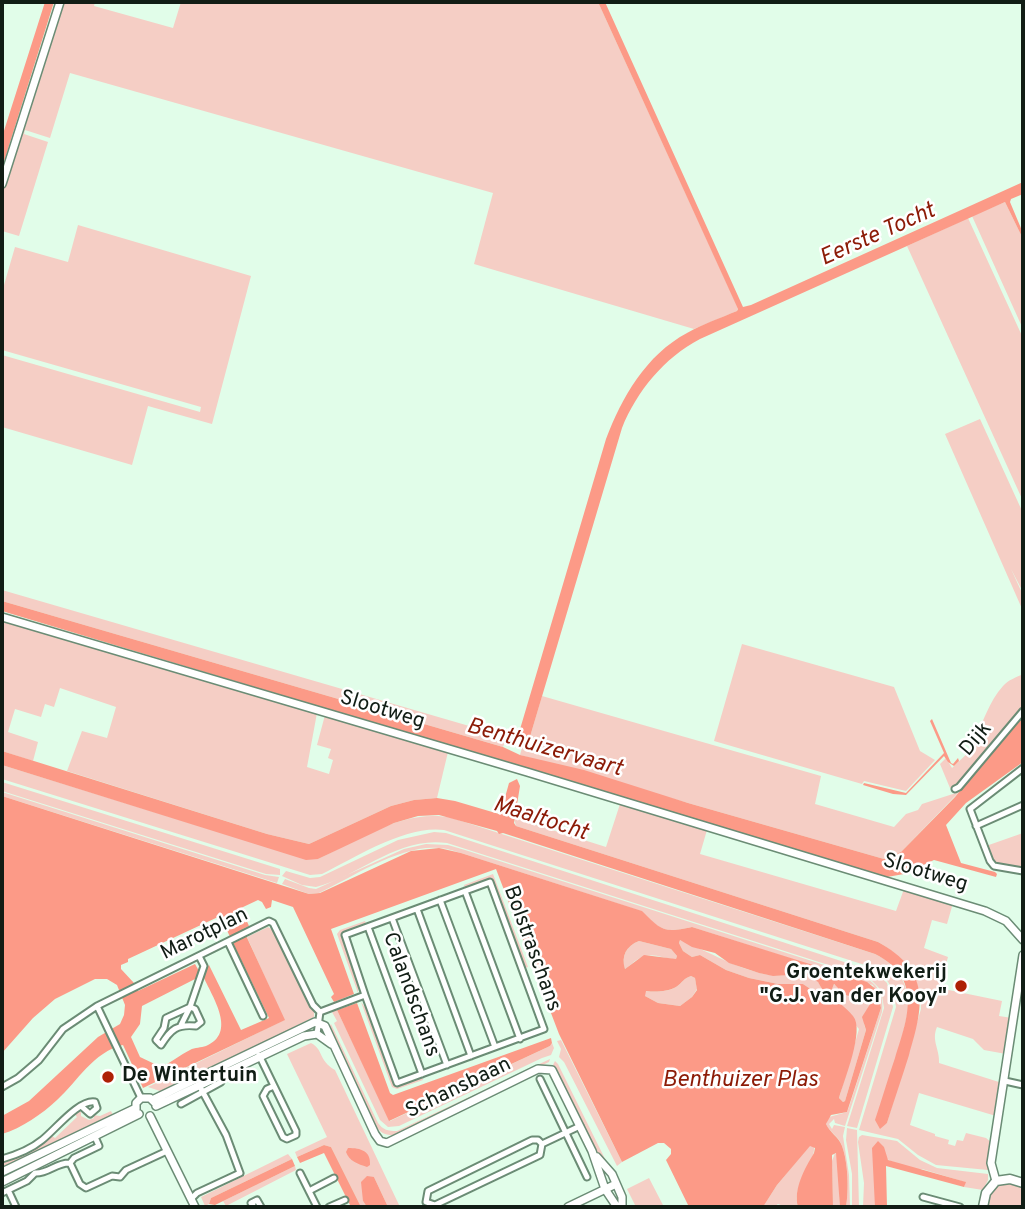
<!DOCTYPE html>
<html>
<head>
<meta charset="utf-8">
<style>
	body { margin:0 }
	#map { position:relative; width:1025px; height:1209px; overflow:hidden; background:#e1fde9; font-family:Overpass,sans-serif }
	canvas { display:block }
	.frame { position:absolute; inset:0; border:4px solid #111d15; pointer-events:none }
</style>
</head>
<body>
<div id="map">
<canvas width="1025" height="1209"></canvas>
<div class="frame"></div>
</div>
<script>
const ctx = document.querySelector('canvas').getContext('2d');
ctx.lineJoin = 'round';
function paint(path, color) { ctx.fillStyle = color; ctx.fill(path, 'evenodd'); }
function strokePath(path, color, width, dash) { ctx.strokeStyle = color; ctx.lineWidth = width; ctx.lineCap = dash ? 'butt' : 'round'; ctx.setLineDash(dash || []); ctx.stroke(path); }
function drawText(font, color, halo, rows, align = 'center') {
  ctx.font = font + ' Overpass,sans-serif'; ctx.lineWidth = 5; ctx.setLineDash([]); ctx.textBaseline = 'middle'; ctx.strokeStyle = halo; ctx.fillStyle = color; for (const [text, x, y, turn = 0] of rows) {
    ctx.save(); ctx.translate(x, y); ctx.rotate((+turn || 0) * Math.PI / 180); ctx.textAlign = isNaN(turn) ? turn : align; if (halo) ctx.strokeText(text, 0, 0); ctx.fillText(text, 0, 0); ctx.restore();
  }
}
const green = new Path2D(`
	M 62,2 L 95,2 L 94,6 L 173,28 L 181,2 L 598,2 L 738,308 L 737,311 L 694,329 L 474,264 L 493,193 L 70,73 L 50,138 L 25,130 L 24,134 L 48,142 L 19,236 L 2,231 L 2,191 Z
	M 1005,202 L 1023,239 L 1023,329 L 972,216 Z
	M 968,218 L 1023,338 L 1023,501 L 907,246 Z
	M 78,225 L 251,276 L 212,424 L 148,406 L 132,465 L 2,427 L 2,355 L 200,412 L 201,407 L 2,350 L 2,292 L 15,247 L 68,262 Z
	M 980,419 L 1023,513 L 1023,592 L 1011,569 L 1023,595 L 1023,611 L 945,434 Z
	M 2,590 L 507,737 L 503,747 L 2,601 Z
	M 2,620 L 317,713 L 307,767 L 329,774 L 333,760 L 328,758 L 331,749 L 317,745 L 325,715 L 448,752 L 437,798 L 414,800 L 391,806 L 309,844 L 267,834 L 67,771 L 82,731 L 107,738 L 116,707 L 60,688 L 54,707 L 45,704 L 41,717 L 15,709 L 8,732 L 38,742 L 33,761 L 2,751 Z
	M 742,644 L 894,687 L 920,751 L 935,760 L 906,791 L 864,781 L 862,784 L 714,741 Z
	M 1023,674 L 1023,707 L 960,784 L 950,788 L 940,764 L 946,758 L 952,768 L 972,749 L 975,746 L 973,741 C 983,724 989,701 1003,686 C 1008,680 1017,677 1023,674 Z
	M 542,696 L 821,776 L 815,804 L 894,827 L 906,814 L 918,810 L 922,804 L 959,792 L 901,852 L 884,859 L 520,755 L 523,744 L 529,740 Z
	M 2,765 L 306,859 L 318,859 C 359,840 404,808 452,818 L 875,954 C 896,964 908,982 909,1006 L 883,1125 L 887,1123 L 921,1009 C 921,980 904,956 878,942 L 516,826 L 514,818 L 606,847 L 620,804 L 707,830 L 700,854 L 896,911 L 904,889 L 953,903 L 947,924 L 932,920 L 924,948 L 948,957 L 939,988 L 1002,1001 L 999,1016 L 1012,1018 L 1006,1054 L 984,1050 L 973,1039 L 937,1027 C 931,1041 940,1049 939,1063 L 1002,1083 L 996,1116 L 919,1093 L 910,1125 L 935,1134 L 935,1136 L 949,1140 L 948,1144 L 955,1146 L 957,1140 L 963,1141 L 966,1133 L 986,1138 L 992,1143 L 988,1170 L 936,1165 L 918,1155 L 898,1139 L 859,1130 L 896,1007 C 894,988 887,975 871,967 L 444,830 C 406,825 356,857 322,874 L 310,875 L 2,779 Z
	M 2,782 L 280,869 L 280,875 L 266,874 L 2,791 Z
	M 2,792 L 265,875 L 279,877 L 277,883 L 2,796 Z
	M 434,832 L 446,833 L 875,972 L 887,983 L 893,1007 L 857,1128 L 847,1126 L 884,1008 L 881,990 L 869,978 L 447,843 C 398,836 361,875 316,887 L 302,885 L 282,876 L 286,871 L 310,878 L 320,877 L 398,840 Z
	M 1023,833 L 1023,869 L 993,863 L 986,846 Z
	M 426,844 L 448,845 L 465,850 L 868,979 C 880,987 884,998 882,1012 L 845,1126 L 835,1123 L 834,1119 L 829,1124 L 832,1129 L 834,1125 L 845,1127 L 843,1136 L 849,1175 L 850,1207 L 846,1207 C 849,1190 848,1162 842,1146 C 839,1136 830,1133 826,1124 L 829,1117 L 847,1112 L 849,1107 L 881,1008 L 873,985 L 692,927 C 664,933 662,931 641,911 L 461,853 C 454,851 446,848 439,848 C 402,844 352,877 319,893 L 309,894 L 282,884 L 285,879 L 309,888 L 316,889 L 404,849 Z
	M 493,874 L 528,967 L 525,968 L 493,882 L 465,888 L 464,885 Z
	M 365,921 L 366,924 L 344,933 L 342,938 L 358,982 L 358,993 L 337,934 L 340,930 Z
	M 268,927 L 273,930 L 314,1011 L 314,1017 L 163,1092 L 148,1087 L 284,1020 L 247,937 Z
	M 680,940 C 708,951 738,970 770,975 C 789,978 812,964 822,989 L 815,992 L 803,984 L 778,984 L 749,978 L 726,970 L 700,955 L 692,957 L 683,951 L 679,943 Z
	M 639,941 L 671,949 L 677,956 L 676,959 C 663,959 652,951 640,958 C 635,960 630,966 625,969 C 621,956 626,946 639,941 Z
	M 691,976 L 695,978 L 697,989 L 692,997 L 680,1006 L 658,1003 L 645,996 L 645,991 C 655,992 668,992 676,987 C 682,983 684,978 691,976 Z
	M 836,984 L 840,989 L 855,995 L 861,993 L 868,994 L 872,1002 C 867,1013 861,1017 866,1030 L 845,1101 L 843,1102 L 839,1098 L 859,1029 C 850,1017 830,1001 832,986 Z
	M 361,1002 L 368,1011 L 395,1082 L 422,1077 L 423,1080 L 397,1089 L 392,1087 Z
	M 337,1010 L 390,1121 L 550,1046 L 552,1043 L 554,1048 L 551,1055 L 542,1058 L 399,1126 L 388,1127 L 380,1120 L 334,1023 L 337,1021 L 332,1012 Z
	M 331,1024 L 378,1123 C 383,1130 388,1131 397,1131 L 550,1059 L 549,1062 L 396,1135 C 386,1136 380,1133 375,1125 L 328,1029 Z
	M 561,1040 L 622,1162 L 617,1166 L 564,1062 L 559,1057 L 561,1049 L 557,1041 Z
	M 311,1043 C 324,1050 318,1060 335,1070 L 400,1207 L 388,1207 L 374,1177 L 363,1201 L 367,1207 L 361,1207 L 331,1147 L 324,1145 L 297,1157 L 295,1152 L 327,1137 L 287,1054 Z
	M 555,1061 L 558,1064 L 610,1169 L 601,1161 L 553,1065 Z
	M 76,1111 L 81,1112 L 81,1116 L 89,1120 L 94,1118 L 93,1115 L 100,1116 L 111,1111 L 113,1115 L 2,1169 L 2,1161 L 37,1147 L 52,1136 L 55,1138 L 77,1117 L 74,1113 Z
	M 847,1128 L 857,1130 L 859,1207 L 852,1207 L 852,1174 L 846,1140 Z
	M 862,1135 L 897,1141 L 920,1160 L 937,1168 L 988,1174 L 988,1180 L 983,1190 L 964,1187 L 965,1182 L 922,1169 L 919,1170 L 890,1161 L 885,1157 L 875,1191 L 875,1207 L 863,1207 L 864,1183 L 858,1142 L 859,1137 Z
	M 810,1145 L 814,1146 C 816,1164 791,1183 798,1207 L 786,1207 L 778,1204 L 774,1207 L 763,1207 L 777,1185 Z
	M 835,1153 L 838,1157 L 840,1207 L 833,1207 L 832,1161 Z
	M 288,1154 L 292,1159 L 211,1198 L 209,1204 L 205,1206 L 201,1197 Z
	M 295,1166 L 296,1170 L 226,1206 L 223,1201 Z
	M 649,1178 L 664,1207 L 636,1207 L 627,1189 Z
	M 1006,1183 L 1023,1188 L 1023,1207 L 986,1207 C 988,1195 992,1187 1006,1183 Z`);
const forest = new Path2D(`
	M 45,2 L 54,2 L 2,168 L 2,137 Z
	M 598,2 L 605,2 L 743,307 L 751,305 L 1023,182 L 1023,194 L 1011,199 L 1010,202 L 1023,233 L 1023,239 L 1005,202 L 700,339 C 664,358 637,391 622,428 L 529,740 L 523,744 L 518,736 L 606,439 C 622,397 646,355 687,333 C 703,324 720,318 737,311 L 738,309 Z
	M 2,601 L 503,747 L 520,755 L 584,770 L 688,803 L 884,859 L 901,852 L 955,797 L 1023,714 L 1023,762 L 966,803 L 946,825 L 961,863 L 995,872 L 997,874 L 996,877 L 934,860 L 904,874 L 887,877 L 118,646 L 2,611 Z
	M 932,719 L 951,763 L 953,764 L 958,758 L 959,761 L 954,766 L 948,762 L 944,756 L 906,795 L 893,794 L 863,785 L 864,783 L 906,793 L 944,753 L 930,721 Z
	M 2,751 L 267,834 L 309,844 L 391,806 L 414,800 L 437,798 L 455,801 L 499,814 L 501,812 L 509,783 L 517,779 L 520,786 L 514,823 L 516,826 L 878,942 C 931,971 924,1005 909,1055 C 902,1078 894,1100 887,1123 L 880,1129 L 875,1120 C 882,1099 888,1078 895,1058 C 908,1017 923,978 875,954 L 503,833 L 499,834 L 497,831 L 439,815 L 418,816 L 394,823 L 318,859 L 306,860 L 2,765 Z
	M 2,796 L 309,894 L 320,893 L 411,851 L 439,848 L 461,853 L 642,911 C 662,931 664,933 692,927 L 867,982 L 877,990 L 881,1008 L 847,1112 L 831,1115 L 826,1124 C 830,1133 838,1136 842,1146 C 848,1162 849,1190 846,1207 L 840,1207 L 836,1153 L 832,1155 L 833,1207 L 798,1207 C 793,1189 805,1168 814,1153 L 815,1148 L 810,1146 L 777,1185 L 763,1207 L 689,1207 L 666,1160 L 671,1154 L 671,1149 L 664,1143 L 658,1143 L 622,1162 L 559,1034 L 496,869 L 331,929 L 354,994 L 334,1002 L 331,997 L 334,994 L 293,907 L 272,900 L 271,907 L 266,909 L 262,902 L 258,900 L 241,908 L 249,926 L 243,929 L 285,1020 L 143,1088 L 123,1045 C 93,1052 78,1081 57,1100 C 42,1114 22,1128 2,1134 L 2,1116 L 29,1101 L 98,1037 L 120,1024 L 124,1015 L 125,1005 L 117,985 L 107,979 L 95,979 L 55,999 L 33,1018 L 2,1053 ZM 218,917 L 221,918 L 269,1018 L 241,1030 L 209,965 L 205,970 L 199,971 L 195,964 L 138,991 L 134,983 L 121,969 L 121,965 L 128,962 L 128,959 ZM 680,940 L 692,947 L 715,953 L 729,963 L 759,973 L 773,976 L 806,974 L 818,982 L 822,989 L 815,992 L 803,984 L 778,984 L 749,978 L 726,970 L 700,955 L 692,957 L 683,951 L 679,943 ZM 639,941 L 671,949 L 677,956 L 676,959 L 644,955 L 625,969 C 621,956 626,946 639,941 ZM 691,976 L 695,978 L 697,990 L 692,997 L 680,1006 L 658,1003 L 645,996 L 646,991 C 655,992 667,992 676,987 C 682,983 684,978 691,976 ZM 197,978 L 204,978 C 213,998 237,1033 206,1046 C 201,1048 195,1047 190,1050 C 180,1055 172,1062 161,1067 L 140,1057 L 131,1037 L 140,1024 L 142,1006 ZM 834,984 C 838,987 841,993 846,995 C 852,998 860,992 868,994 L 872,1001 L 862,1017 L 866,1030 L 845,1101 L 843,1102 L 839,1098 C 844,1080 865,1030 853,1016 C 845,1006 836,1003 831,991 Z
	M 357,1003 L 390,1093 L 393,1095 L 551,1038 L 552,1043 L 550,1046 L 389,1121 L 337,1010 Z
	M 878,1141 L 884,1147 L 888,1160 L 966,1182 L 964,1187 L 886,1166 L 887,1207 L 875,1207 L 872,1148 Z
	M 324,1145 L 331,1147 L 361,1207 L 351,1207 L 324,1153 L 300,1163 L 297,1157 Z
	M 348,1148 C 361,1148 371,1151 370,1165 L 367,1167 C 358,1164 349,1161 346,1152 Z
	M 292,1159 L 295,1166 L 215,1205 L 209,1204 L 211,1198 Z
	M 367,1176 L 374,1177 L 388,1207 L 367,1207 L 363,1201 L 361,1182 Z`);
const minor = new Path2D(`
	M 1023,768 L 970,809 L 990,861 L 994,866 L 1023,871
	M 955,789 L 959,787 L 1023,711
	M 976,826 L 1023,805
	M 465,891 L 520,1039
	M 440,900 L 495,1047
	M 417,909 L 471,1056
	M 392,918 L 447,1065
	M 368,927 L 422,1074
	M 228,942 L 263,1016
	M 97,1006 L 141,1098
	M 190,1007 L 195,1009 L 201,1022 L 196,1026 C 177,1024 171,1029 161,1045 L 156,1040 L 164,1028 L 166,1018 Z
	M 181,1025 L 190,1007 L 204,966 L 199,956
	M 317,1034 L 320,1012 L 365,995 L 397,1083 L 544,1029 L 490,882 L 345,935 L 365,995
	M 259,1055 L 296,1131 L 296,1135 L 287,1139 L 283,1137 L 263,1096 L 267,1089 L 274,1086
	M 540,1079 L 587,1177
	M 1005,1081 L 1023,1085
	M 2,1087 L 18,1078 L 39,1060 L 63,1029 L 97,1006 L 269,921 L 273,923 L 313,1005 L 320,1012
	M 181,1104 L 221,1082
	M 532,1140 L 538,1140 L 542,1144 L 540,1155 L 435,1205 L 426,1202 L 428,1191 Z
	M 542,1144 L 580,1126
	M 2,1159 C 16,1155 31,1149 42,1140 C 55,1130 79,1099 95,1102 L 97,1108 L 90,1114 L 81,1106
	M 70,1163 L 80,1184 L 86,1188 L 112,1176 L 120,1177 L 126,1170 L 167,1151
	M 300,1173 L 317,1207
	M 309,1191 L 334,1178
	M 9,1192 L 16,1207
	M 2,1193 L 27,1181 L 35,1173 C 48,1174 57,1162 70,1163 L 74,1158 L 99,1146 L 95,1137
	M 923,1197 L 960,1207
	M 191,1199 L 197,1193 L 240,1173 L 226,1135 L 199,1085
	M 254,1207 L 251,1203 L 257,1200 L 261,1207
	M 329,1207 L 345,1200`);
const tertiary = new Path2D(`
	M 2,184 L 60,2
	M 2,617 L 527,772 L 985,911 L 1006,921 L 1023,940
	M 152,1100 L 315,1022 L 325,1026 L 375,1134 L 380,1141 L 387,1143 L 538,1069 L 552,1070 L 592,1151 L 605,1189 L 617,1207
	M 156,1106 L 304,1036 L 317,1034 L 331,1044
	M 136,1111 L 136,1103 L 141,1098 L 150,1098 L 154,1102
	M 150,1116 L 195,1207
	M 597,1157 L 612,1174 L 622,1197 L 622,1207
	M 2,1172 L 136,1108
	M 996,1181 L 991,1163 L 1023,955
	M 2,1182 L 139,1114
	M 568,1207 L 616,1184`);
const secondary = new Path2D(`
	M 983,1207 L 986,1193 L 996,1181 L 1010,1179 L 1023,1183`);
const markers = [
	[961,986,7,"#ae2006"],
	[108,1077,7,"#ae2006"]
];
const streetNames = [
	["Slootweg",382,711,17],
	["Dijk",977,740,-50],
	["Slootweg",925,874,17],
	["Marotplan",205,935,-26],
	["Bolstraschans",531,949,70],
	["Calandschans",410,995,70],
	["Schansbaan",459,1089,-26]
];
const poiNames = [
	["Groentekwekerij",947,974],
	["\"G.J. van der Kooy\"",947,998],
	["De Wintertuin",122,1077,"left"]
];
const waterNames = [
	["Eerste Tocht",878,236,-24],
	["Benthuizervaart",544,749,16],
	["Maaltocht",540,820,18],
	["Benthuizer Plas",740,1081]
];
paint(green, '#f5cec5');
paint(forest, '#fc9a87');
strokePath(minor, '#6b8c75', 9);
strokePath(tertiary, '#6b8c75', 10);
strokePath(secondary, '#6b8c75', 11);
strokePath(minor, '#fff', 5);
strokePath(tertiary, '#fff', 7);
strokePath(secondary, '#fff', 8);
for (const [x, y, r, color] of markers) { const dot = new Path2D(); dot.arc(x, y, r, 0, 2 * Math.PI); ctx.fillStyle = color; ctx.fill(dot); strokePath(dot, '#fff', 2.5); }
drawText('21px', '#111d15', '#fff', streetNames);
drawText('bold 21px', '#111d15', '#fff', poiNames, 'right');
drawText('italic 23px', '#8c1b07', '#fff', waterNames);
</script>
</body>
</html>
